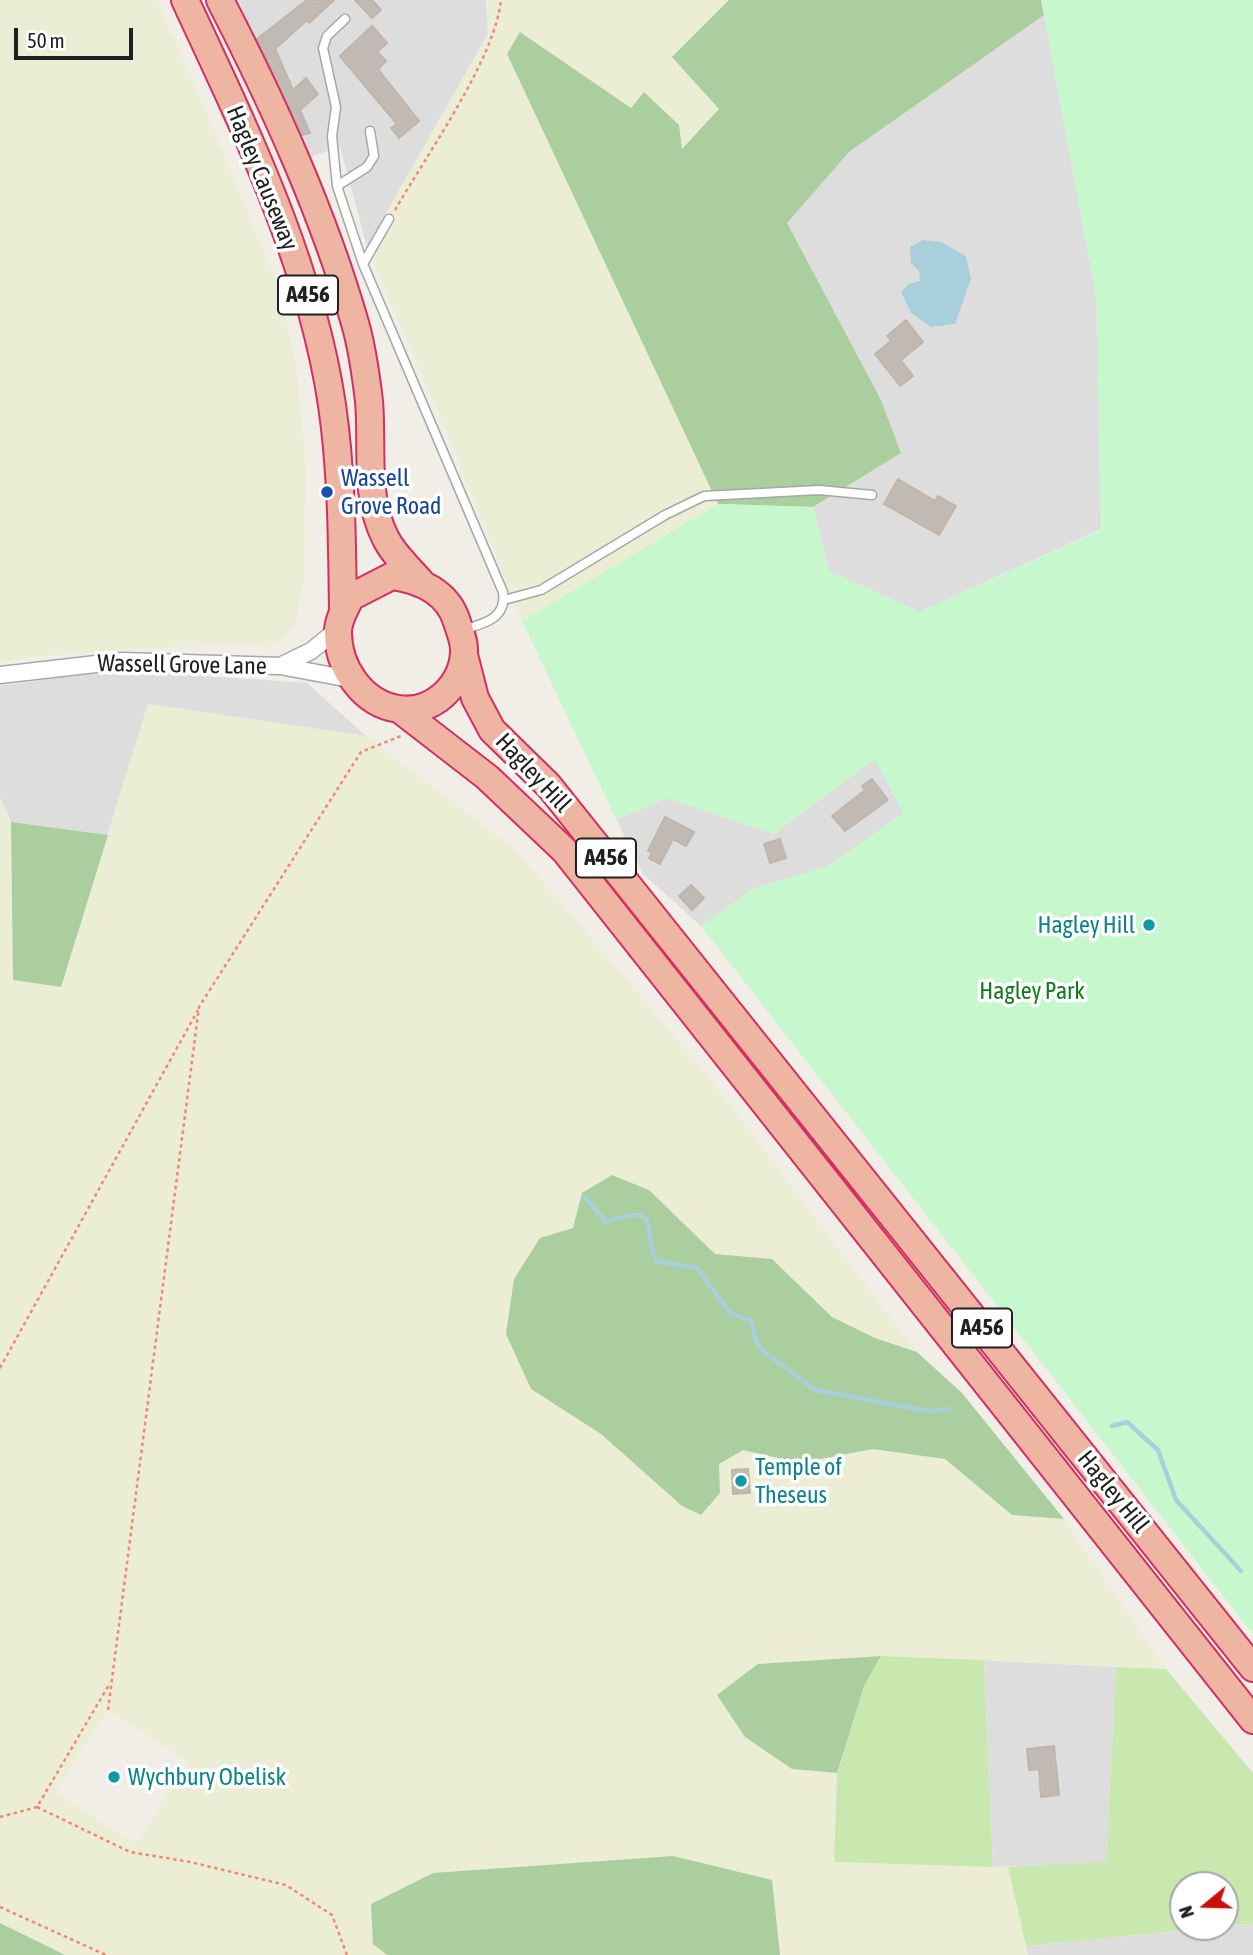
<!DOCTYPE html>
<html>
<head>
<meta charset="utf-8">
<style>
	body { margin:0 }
	#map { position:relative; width:1253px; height:1955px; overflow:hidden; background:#f0eee7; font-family:"Asap Condensed",sans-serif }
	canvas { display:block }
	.north { position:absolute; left:1169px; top:1871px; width:70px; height:70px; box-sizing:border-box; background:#fff; border:2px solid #a6a6a6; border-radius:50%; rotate:251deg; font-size:19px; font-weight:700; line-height:28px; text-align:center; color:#202020 }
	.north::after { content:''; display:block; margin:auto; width:24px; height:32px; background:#c80f09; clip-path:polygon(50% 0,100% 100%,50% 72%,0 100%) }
	.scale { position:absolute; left:14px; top:28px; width:119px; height:32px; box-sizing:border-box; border:4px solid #202020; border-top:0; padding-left:9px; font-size:21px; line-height:24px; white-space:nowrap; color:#202020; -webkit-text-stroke:5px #fff; paint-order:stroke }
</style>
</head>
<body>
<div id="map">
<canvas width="1253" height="1955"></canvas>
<div class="north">N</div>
<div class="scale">50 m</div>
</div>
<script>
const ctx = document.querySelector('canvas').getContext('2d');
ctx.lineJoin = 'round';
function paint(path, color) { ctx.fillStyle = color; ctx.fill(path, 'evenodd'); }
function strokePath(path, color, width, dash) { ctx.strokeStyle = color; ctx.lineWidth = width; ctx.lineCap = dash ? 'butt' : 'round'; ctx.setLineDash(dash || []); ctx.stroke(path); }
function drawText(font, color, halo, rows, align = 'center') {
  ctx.font = font + ' "Asap Condensed",sans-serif'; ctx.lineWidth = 7; ctx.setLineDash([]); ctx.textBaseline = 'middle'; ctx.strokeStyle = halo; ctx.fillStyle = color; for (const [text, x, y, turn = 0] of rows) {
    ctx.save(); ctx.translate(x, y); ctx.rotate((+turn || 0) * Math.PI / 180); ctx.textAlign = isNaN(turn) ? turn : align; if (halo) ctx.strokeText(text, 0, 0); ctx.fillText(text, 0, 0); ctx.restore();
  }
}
const residential = new Path2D(`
	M 239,0 L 486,0 L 488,34 L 367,247 L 340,146 L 306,159 L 250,31 Z
	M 1044,15 L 1096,296 L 1101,529 L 920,612 L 829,571 L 813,507 L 901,453 L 881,400 L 786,223 L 849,152 Z
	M 151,672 L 307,683 L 366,736 L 148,704 L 108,835 L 11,822 L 0,797 L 0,686 L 79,675 Z
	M 875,758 L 904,813 L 827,867 L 755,888 L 701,926 L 643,874 L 616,819 L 668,798 L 774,834 Z
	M 984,1660 L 1116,1667 L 1106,1863 L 993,1867 Z
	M 1253,1924 L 1253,1955 L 1028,1955 L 1026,1946 Z`);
const farmland = new Path2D(`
	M 0,0 L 157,0 L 200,97 L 279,288 L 297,371 L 306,469 L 304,580 L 295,626 L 274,646 L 230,644 L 66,653 L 0,662 Z
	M 486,0 L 729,0 L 673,56 L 720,109 L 682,150 L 644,93 L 631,108 L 521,32 L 507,54 L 718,504 L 522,621 L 451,443 L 367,247 L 488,34 Z
	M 148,704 L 366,736 L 517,851 L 705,1072 L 917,1352 L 875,1338 L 832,1317 L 772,1259 L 715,1254 L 649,1190 L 582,1193 L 573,1228 L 540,1238 L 531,1389 L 601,1434 L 682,1506 L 720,1493 L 719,1464 L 743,1449 L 800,1463 L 873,1449 L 945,1459 L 1012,1515 L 1064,1519 L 1166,1669 L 881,1656 L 758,1664 L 792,1769 L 837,1773 L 834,1862 L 1008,1867 L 1028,1955 L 65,1955 L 0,1923 L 0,797 L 11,822 L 13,980 L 60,987 ZM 108,1710 L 188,1762 L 136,1844 L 55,1792 Z`);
const grass = new Path2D(`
	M 881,1656 L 984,1660 L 993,1867 L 834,1862 L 837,1773 L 864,1686 Z
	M 1116,1667 L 1166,1669 L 1253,1773 L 1253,1924 L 1225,1926 L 1225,1885 L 1183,1885 L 1183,1927 L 1218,1927 L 1026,1946 L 1008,1867 L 1106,1862 Z`);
const forest = new Path2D(`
	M 729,0 L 1041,0 L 1044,15 L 849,152 L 787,223 L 881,400 L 901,453 L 813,507 L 718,504 L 507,54 L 520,32 L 631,108 L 644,92 L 679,125 L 682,149 L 719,109 L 672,57 Z
	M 11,822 L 108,835 L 61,987 L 13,980 Z
	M 612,1175 L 649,1190 L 715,1254 L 772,1259 L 832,1317 L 875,1338 L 917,1352 L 962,1393 L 1064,1519 L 1012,1515 L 945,1459 L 873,1449 L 800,1463 L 743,1450 L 719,1464 L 720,1493 L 701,1515 L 682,1506 L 601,1434 L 531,1389 L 506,1334 L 514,1279 L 540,1238 L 573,1228 L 582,1193 Z
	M 881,1656 L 864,1686 L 837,1773 L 792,1769 L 745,1737 L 717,1695 L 758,1664 Z
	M 673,1856 L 772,1880 L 780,1955 L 387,1955 L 373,1944 L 371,1904 L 433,1873 Z
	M 0,1923 L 65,1955 L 0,1955 Z`);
const park = new Path2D(`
	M 1041,0 L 1253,0 L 1253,1634 L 701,926 L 755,888 L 827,867 L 903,813 L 875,759 L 774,834 L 668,798 L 616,819 L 522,621 L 718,504 L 813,507 L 829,571 L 920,612 L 1101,530 L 1096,296 Z`);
const water = new Path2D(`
	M 923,240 L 941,242 L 966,256 L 971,279 L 955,324 L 931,327 L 911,313 L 901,292 L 909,284 L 920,281 L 919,271 L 911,263 L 910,247 Z`);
const stream = new Path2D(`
	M 585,1197 L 606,1222 C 662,1202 642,1226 656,1261 L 697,1268 L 731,1314 L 751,1321 L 757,1343 L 766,1353 L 815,1390 L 928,1411 L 949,1409
	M 1112,1426 L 1127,1422 L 1158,1450 L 1176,1500 L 1241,1571`);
const building = new Path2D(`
	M 307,0 L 334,0 L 309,23 L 307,20 L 275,49 L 293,90 L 306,78 L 318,94 L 300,110 L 310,133 L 302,135 L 257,39 Z
	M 355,0 L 372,0 L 381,10 L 372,18 Z
	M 372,26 L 387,43 L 377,52 L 386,61 L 378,69 L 419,121 L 399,138 L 391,128 L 397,124 L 340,56 Z
	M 906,320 L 923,342 L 901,360 L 913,376 L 900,386 L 875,354 L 891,341 L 887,336 Z
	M 898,479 L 935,501 L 938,496 L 956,506 L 939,535 L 884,504 Z
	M 872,779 L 888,800 L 845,831 L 832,816 L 865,790 L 862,786 Z
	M 665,817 L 694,832 L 686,846 L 673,839 L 660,864 L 649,858 L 652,853 L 648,851 Z
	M 780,839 L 786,858 L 770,863 L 764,844 Z
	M 691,885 L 704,898 L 692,910 L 679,896 Z
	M 748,1469 L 750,1493 L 733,1494 L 732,1470 Z
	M 1054,1746 L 1059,1795 L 1041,1797 L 1039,1769 L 1029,1770 L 1027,1749 Z`);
const path = new Path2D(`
	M 395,210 C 426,156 495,59 501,0
	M 0,1368 L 198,1010
	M 108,1710 L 199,1007 L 361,752 L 401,736
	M 37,1807 L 130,1852 L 190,1862 L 286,1885 L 332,1915 L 347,1955
	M 0,1817 L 37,1807 L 110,1683
	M 0,1907 L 106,1955`);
const service = new Path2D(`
	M 345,19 L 327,36 L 323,48 L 336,107 L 332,136 L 337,186 L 363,264
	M 337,186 L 367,167 L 374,156 L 370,131
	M 389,219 L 363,264 L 503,592 C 507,619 483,624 462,630
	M 504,600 L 541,590 L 665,515 L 704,496 L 819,490 L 872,495`);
const minor = new Path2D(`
	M 280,666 L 311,651 L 338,629
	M 0,675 L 122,661 L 280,666 L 350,679`);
const trunk = new Path2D(`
	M 185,0 C 245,129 311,263 332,405 C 342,473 342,543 343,612
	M 220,0 C 273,103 323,212 355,323 C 362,347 366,376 369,401 C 373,446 364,495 385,537 C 393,554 409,568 421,582
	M 392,576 C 420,580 448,592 457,622 C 460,632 465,642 464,653 C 462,686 432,714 399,709 C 362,704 338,667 338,632 C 338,620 345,608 351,597 Z
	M 464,655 L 475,698 L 492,730 L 549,786 L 1253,1668
	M 399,709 L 487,777 L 564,850 L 1253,1720`);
const markers = [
	[327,492,7,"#1a4fb4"],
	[1149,925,7,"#0f9aa8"],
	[741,1481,7,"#0f9aa8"],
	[114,1777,7,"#0f9aa8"]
];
const shields = [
	[308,295,60],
	[606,858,60],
	[982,1328,60]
];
const shieldNames = [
	["A456",308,295],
	["A456",606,858],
	["A456",982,1328]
];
const streetNames = [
	["Hagley Causeway",262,178,68],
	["Wassell Grove Lane",182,665,1],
	["Hagley Hill",533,773,47],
	["Hagley Hill",1113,1492,51]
];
const transitNames = [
	["Wassell",341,478],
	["Grove Road",341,506]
];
const cultureNames = [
	["Hagley Hill",1135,925,"right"],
	["Temple of",755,1467],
	["Theseus",755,1495],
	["Wychbury Obelisk",128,1777]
];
const parkNames = [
	["Hagley Park",1032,991]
];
paint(residential, '#dedddd');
paint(farmland, '#ebeed4');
paint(grass, '#c9e8b0');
paint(forest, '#aace9e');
paint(park, '#c7f7cc');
paint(water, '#aacfdc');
strokePath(stream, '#aacfdc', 4.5);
paint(building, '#c1bab4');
strokePath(building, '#c1b5aa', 2);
strokePath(service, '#a7a7a7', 11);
strokePath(minor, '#a7a7a7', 19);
strokePath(trunk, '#d42f62', 30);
strokePath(path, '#f48674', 2.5, [3.5, 3.5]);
strokePath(service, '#fff', 8);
strokePath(minor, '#fff', 16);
strokePath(trunk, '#eeb5a2', 26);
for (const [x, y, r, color] of markers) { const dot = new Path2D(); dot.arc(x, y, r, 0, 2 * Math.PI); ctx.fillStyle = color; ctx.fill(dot); strokePath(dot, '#fff', 2.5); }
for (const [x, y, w] of shields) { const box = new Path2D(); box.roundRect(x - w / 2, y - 19.5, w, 39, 5); ctx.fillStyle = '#fff'; ctx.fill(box); strokePath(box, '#202020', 2); }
drawText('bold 23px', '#202020', null, shieldNames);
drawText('24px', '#202020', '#fff', streetNames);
drawText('24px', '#164399', '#fff', transitNames, 'left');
drawText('24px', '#0d838f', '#fff', cultureNames, 'left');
drawText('24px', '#117c1d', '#fff', parkNames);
</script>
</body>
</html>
